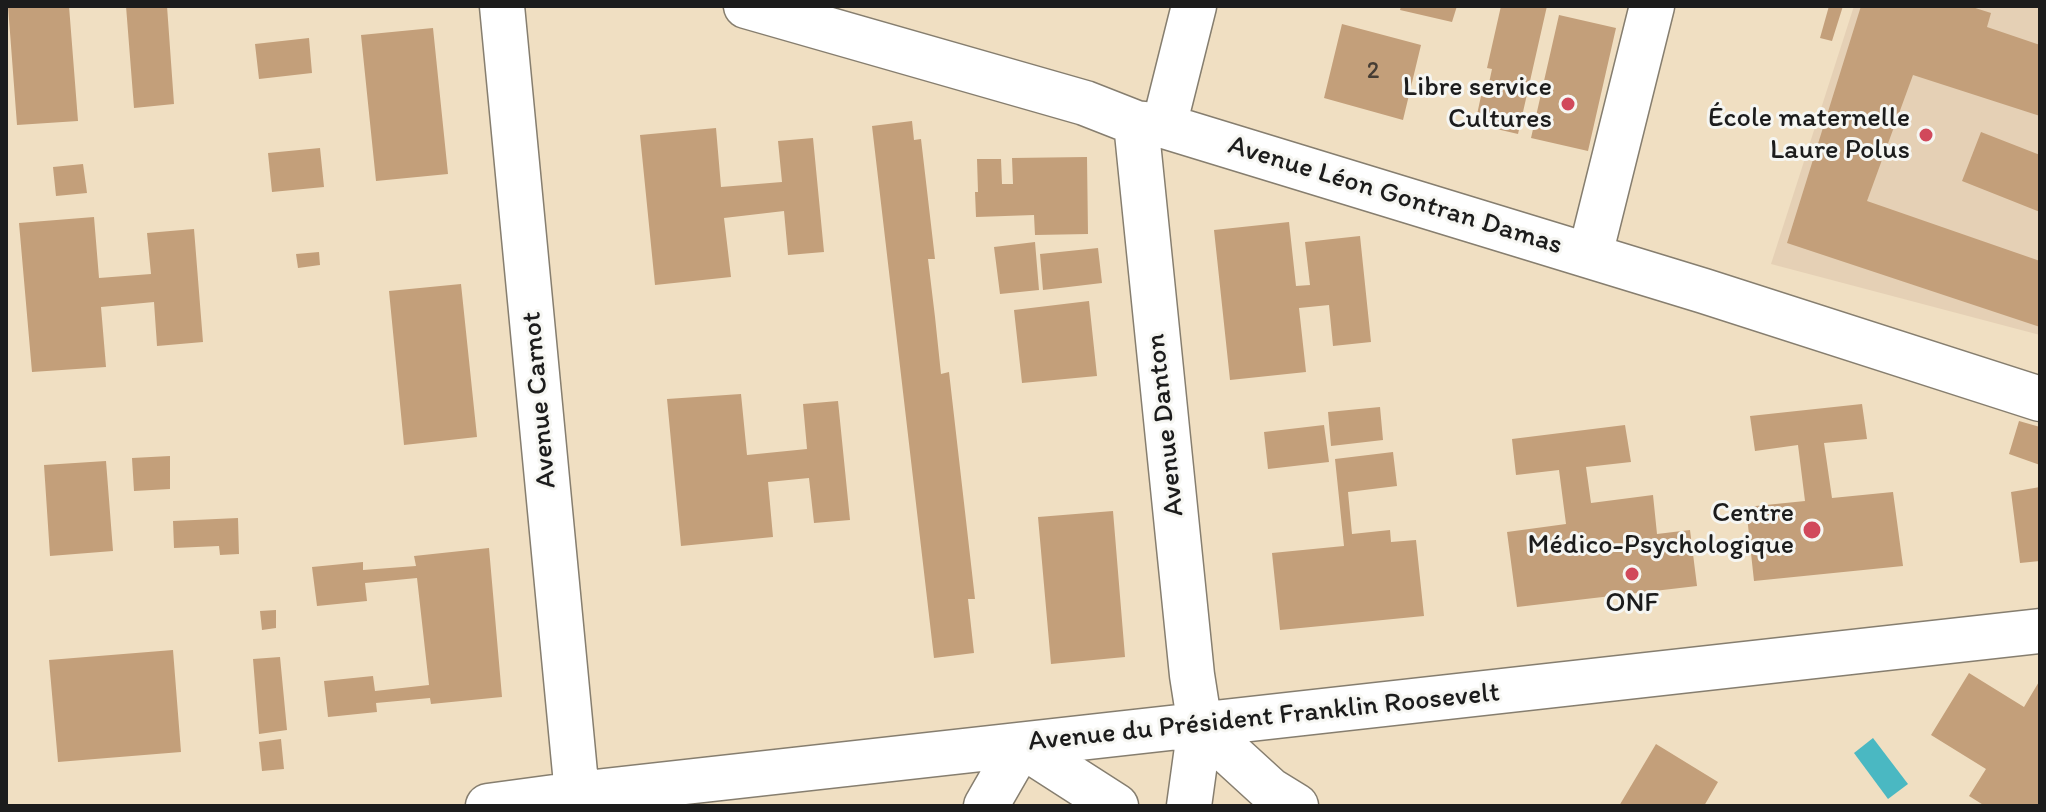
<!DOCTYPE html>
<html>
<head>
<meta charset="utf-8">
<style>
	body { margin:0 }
	#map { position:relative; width:2046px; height:812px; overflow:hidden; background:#f0dfc2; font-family:Itim,sans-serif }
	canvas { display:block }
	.frame { position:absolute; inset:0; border:8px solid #1c1c1c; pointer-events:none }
</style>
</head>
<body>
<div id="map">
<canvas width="2046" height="812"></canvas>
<div class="frame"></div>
</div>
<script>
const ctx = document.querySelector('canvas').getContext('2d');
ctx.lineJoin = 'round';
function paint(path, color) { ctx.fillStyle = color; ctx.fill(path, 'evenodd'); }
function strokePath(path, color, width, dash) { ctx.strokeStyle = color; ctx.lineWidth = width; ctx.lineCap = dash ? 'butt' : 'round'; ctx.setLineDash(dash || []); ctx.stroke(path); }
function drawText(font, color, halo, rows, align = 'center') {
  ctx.font = font + ' Itim,sans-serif'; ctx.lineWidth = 6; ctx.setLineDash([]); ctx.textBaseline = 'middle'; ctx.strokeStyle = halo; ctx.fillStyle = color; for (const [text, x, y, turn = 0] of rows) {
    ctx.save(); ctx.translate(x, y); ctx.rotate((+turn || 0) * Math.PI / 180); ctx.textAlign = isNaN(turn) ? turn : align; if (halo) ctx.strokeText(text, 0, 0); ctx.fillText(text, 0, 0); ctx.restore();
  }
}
const built = new Path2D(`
	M 1854,6 L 2040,6 L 2040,335 L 1771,264 Z`);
const water = new Path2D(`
	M 1873,738 L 1908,784 L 1888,799 L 1854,753 Z`);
const building = new Path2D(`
	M 8,6 L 69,6 L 78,121 L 17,125 Z
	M 126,6 L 167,6 L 174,104 L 134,108 Z
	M 1401,6 L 1457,6 L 1452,22 L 1400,10 Z
	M 1501,6 L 1547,6 L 1518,134 L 1475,124 L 1481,96 L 1486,97 L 1492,69 L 1487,68 Z
	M 1829,6 L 1843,6 L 1832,41 L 1820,38 Z
	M 1861,6 L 1969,6 L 1991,13 L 1987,27 L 2040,45 L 2040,116 L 1913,75 L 1867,201 L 2040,261 L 2040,327 L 1787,243 Z
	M 1559,15 L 1616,28 L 1588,151 L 1531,138 Z
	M 1342,24 L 1421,45 L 1403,120 L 1324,98 Z
	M 433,28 L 448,174 L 376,181 L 361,35 Z
	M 309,38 L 312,73 L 259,79 L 255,44 Z
	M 912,121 L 914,140 L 921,139 L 935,259 L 928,259 L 935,317 L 941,374 L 949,372 L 975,599 L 968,599 L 974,653 L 934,658 L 872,126 Z
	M 716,128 L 721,187 L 782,182 L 778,141 L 813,138 L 824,252 L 788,255 L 784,211 L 724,218 L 731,277 L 655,285 L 640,135 Z
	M 1981,132 L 2040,155 L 2040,212 L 1962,181 Z
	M 320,148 L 324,187 L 272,192 L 268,153 Z
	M 1087,157 L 1088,234 L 1035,235 L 1034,215 L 976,217 L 975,192 L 978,192 L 977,159 L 1001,159 L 1002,184 L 1013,184 L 1012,158 Z
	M 83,164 L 87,193 L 56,196 L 53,167 Z
	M 94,217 L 99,278 L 151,274 L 147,233 L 194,229 L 203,342 L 157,346 L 154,302 L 101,307 L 106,367 L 32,372 L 19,223 Z
	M 1289,222 L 1296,286 L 1310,285 L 1305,242 L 1360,236 L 1371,342 L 1333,346 L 1329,305 L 1299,308 L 1306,372 L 1230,380 L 1214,230 Z
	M 1035,242 L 1039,290 L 1000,294 L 994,247 Z
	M 1098,248 L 1102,283 L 1043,290 L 1040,254 Z
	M 319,252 L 320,265 L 298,268 L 296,254 Z
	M 461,284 L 477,437 L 404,445 L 389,291 Z
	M 1089,301 L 1097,376 L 1022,383 L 1014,310 Z
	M 741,394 L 747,455 L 807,449 L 803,404 L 838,401 L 850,520 L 814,523 L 809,478 L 768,482 L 773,537 L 681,546 L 667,399 Z
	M 1862,404 L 1867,439 L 1824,443 L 1832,498 L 1893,492 L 1903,566 L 1754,581 L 1746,507 L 1805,501 L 1798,445 L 1755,451 L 1750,416 Z
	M 1380,407 L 1383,440 L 1331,446 L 1328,412 Z
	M 2019,421 L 2040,427 L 2040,465 L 2009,454 Z
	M 1324,425 L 1329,462 L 1268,469 L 1264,432 Z
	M 1625,425 L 1631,462 L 1586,467 L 1591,503 L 1653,495 L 1657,534 L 1690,530 L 1697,586 L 1517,607 L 1507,532 L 1566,524 L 1559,470 L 1516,475 L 1512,439 Z
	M 1393,452 L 1397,486 L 1348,492 L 1352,534 L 1390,530 L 1391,542 L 1416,540 L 1424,616 L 1280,630 L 1272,553 L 1344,546 L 1335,459 Z
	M 170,456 L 170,489 L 134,491 L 132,458 Z
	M 106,461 L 113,551 L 50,556 L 44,465 Z
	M 2040,487 L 2040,561 L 2020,563 L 2011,492 Z
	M 1113,511 L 1125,657 L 1051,664 L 1038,517 Z
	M 238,518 L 239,554 L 220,555 L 219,546 L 174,548 L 173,521 Z
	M 489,548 L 502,697 L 431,704 L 430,698 L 376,703 L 377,712 L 328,717 L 324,681 L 373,676 L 375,691 L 429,685 L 417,578 L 365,583 L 367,601 L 317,606 L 312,567 L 363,562 L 363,570 L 416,566 L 414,556 Z
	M 276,610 L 276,628 L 262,630 L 260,611 Z
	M 173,650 L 181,752 L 58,762 L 49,660 Z
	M 280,657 L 287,730 L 259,734 L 253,659 Z
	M 1969,673 L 2024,707 L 2040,680 L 2040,802 L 2038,806 L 1985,806 L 1969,796 L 1986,769 L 1931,735 Z
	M 281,739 L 284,769 L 262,771 L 259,742 Z
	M 1656,744 L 1718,782 L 1704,806 L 1619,806 Z`);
const minor = new Path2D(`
	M 502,6 L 577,794
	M 746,6 L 1085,103 L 1136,123 L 1164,126 L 1704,291 L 2040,399
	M 1136,123 L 1192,675 L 1200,726 L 1189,806
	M 1164,126 L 1194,6
	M 1590,255 L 1652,6
	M 1200,726 L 1270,790 L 1296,806
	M 488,806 L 577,794 L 2040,631
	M 986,806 L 1021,745 L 1116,806`);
const markers = [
	[1568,104,8,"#d1495b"],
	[1926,135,8,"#d1495b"],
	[1812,530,10,"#d1495b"],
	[1632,574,8,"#d1495b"]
];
const numberNames = [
	["2",1373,72]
];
const poiNames = [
	["Libre service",1552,88],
	["Cultures",1552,120],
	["École maternelle",1910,119],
	["Laure Polus",1910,151],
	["Centre",1794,514],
	["Médico-Psychologique",1794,546],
	["ONF",1632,604,"center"]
];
const streetNames = [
	["Avenue Léon Gontran Damas",1395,196,17],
	["Avenue Carnot",540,400,-95],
	["Avenue Danton",1166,425,-96],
	["Avenue du Président Franklin Roosevelt",1264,718,-6]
];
paint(built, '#e5d0b5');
paint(water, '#4ab8c2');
paint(building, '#c39f7a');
strokePath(minor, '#867e6f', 47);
strokePath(minor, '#fff', 44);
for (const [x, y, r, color] of markers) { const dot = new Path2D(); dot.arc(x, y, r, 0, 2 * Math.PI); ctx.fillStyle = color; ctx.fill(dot); strokePath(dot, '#f6f6f2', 3); }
drawText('24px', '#463d34', null, numberNames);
drawText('28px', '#1c1c1c', '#f6f6f2', poiNames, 'right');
drawText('28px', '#1c1c1c', '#f6f6f2', streetNames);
</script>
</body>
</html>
